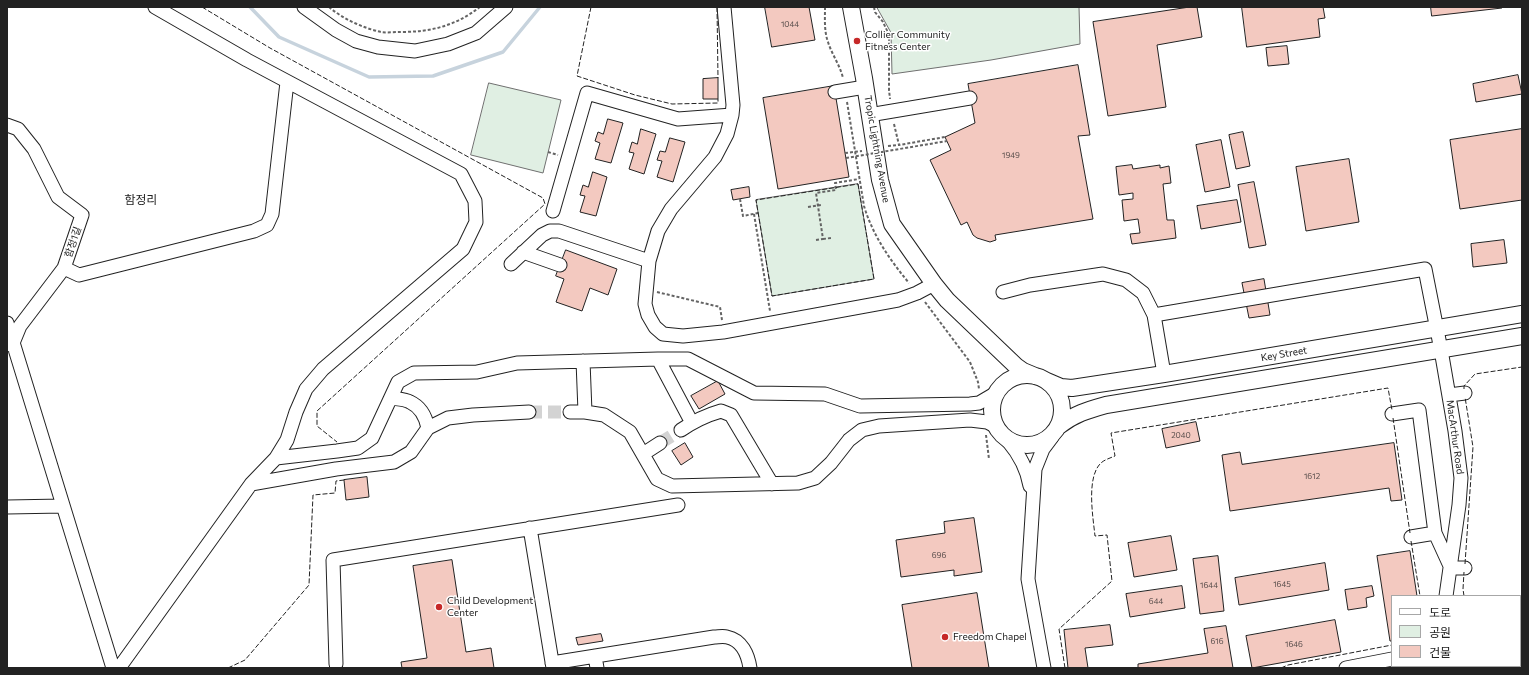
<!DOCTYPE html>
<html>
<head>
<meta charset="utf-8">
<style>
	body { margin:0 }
	#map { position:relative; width:1529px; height:675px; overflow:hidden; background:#fff; font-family:Commissioner,"Noto Sans KR",sans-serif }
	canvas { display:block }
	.frame { position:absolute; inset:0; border:8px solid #222; pointer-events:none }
	.legend { position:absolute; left:1391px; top:595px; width:130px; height:72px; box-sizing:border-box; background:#fff; border:1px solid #a7a7a7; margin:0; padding:5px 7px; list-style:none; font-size:12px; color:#222 }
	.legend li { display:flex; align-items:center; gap:8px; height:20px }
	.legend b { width:20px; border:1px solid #a7a7a7 }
</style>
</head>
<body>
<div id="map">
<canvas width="1529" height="675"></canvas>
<div class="frame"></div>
<ul class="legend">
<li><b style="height:5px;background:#fff"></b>도로</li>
<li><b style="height:11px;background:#e0efe3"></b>공원</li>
<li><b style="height:11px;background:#f3c9c0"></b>건물</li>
</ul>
</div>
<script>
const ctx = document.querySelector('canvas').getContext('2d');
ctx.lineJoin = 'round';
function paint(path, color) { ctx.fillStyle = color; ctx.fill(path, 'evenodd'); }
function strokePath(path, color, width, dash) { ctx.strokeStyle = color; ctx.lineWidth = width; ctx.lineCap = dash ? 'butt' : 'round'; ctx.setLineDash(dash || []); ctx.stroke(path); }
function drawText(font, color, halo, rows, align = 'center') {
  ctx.font = font + ' Commissioner,"Noto Sans KR",sans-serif'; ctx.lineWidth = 3; ctx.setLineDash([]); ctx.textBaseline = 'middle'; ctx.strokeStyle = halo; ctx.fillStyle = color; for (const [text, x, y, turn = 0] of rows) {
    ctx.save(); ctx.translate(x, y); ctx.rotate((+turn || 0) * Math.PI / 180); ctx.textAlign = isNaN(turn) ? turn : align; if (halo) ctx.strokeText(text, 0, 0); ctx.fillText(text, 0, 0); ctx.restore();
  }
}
const green = new Path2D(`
	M 877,7 L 1079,7 L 1080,44 L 991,60 L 892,74 L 891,33 Z
	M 489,83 L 561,100 L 543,173 L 471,155 Z
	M 858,184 L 874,279 L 772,296 L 756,200 Z`);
const stream = new Path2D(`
	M 250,7 L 279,37 L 369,77 L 433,76 L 503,52 L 540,7`);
const building = new Path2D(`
	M 765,7 L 809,7 L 815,40 L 772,47 Z
	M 1190,7 L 1197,7 L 1202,37 L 1157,45 L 1166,107 L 1108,116 L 1093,22 Z
	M 1242,7 L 1323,7 L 1325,18 L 1318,19 L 1320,37 L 1247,47 Z
	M 1431,7 L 1501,7 L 1502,8 L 1432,16 Z
	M 1287,46 L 1289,64 L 1268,66 L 1266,48 Z
	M 1078,65 L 1090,135 L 1078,136 L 1093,219 L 995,235 L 996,240 L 990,242 L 977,238 L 973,235 L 967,222 L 961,225 L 930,160 L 951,150 L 945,137 L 975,123 L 968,84 Z
	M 1518,75 L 1522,94 L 1476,102 L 1473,84 Z
	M 718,78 L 718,99 L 703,99 L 703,79 Z
	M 834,86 L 849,177 L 778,189 L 763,98 Z
	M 608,119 L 623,123 L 611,163 L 595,159 L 600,143 L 595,141 L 598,132 L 603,134 Z
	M 641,129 L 656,134 L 644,174 L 629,169 L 634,153 L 629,152 L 632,142 L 637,144 Z
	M 1522,129 L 1522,200 L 1460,209 L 1450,140 Z
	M 1243,132 L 1250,166 L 1236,169 L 1229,135 Z
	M 670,138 L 685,142 L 673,182 L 657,177 L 662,161 L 657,160 L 660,151 L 665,152 Z
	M 1221,140 L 1230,187 L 1205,192 L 1196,145 Z
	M 1349,159 L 1359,222 L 1306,231 L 1296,167 Z
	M 1132,165 L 1133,169 L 1160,165 L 1160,168 L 1169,166 L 1171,183 L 1163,184 L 1167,220 L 1174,220 L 1176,238 L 1132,244 L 1130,234 L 1140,233 L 1138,219 L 1124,221 L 1122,200 L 1133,199 L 1133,193 L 1119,195 L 1116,167 Z
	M 593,172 L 607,177 L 596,216 L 580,212 L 585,196 L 580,195 L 583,185 L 588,187 Z
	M 1254,182 L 1266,245 L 1249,248 L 1238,185 Z
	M 749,187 L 750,197 L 733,200 L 731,190 Z
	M 1237,200 L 1241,222 L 1201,229 L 1197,206 Z
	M 1504,240 L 1507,263 L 1473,267 L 1471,244 Z
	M 566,250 L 617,269 L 608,295 L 590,288 L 582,311 L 556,302 L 564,279 L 556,276 Z
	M 1264,279 L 1270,315 L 1249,318 L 1242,283 Z
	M 718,381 L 725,394 L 699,409 L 691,396 Z
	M 1196,422 L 1200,441 L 1166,448 L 1162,429 Z
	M 685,443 L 693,457 L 681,465 L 672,451 Z
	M 1394,443 L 1402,500 L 1391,501 L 1389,488 L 1230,511 L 1222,455 L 1240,452 L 1242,464 Z
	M 367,477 L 369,497 L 346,500 L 344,480 Z
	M 974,518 L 982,572 L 954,576 L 954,570 L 901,577 L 896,540 L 945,533 L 944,522 Z
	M 1171,536 L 1177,570 L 1134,577 L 1128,543 Z
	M 1410,551 L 1417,596 L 1392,596 L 1392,641 L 1390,641 L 1377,556 Z
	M 1218,556 L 1224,611 L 1200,614 L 1193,559 Z
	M 452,560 L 466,652 L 491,648 L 494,668 L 402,668 L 401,662 L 427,658 L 413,566 Z
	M 1325,563 L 1329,590 L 1239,605 L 1235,578 Z
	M 1182,586 L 1185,608 L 1130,617 L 1126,594 Z
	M 1372,586 L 1374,596 L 1366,598 L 1367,607 L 1348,610 L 1345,590 Z
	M 977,593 L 989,668 L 912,668 L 902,605 Z
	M 1335,620 L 1341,652 L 1252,668 L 1246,636 Z
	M 1110,625 L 1113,645 L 1085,648 L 1088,668 L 1068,668 L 1064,630 Z
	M 1226,626 L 1233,668 L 1138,668 L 1138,664 L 1208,653 L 1204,629 Z
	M 601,634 L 603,641 L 578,645 L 576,638 Z
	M 1522,658 L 1522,668 L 1517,668 L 1517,666 L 1520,666 L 1520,659 Z`);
const minorTunnel = new Path2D(`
	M 529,412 L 570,412
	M 660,443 L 681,430`);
const path = new Path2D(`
	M 329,7 C 343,19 363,28 381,32 C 387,33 394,32 400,32 C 431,32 455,26 480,7
	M 825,7 C 825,19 824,31 828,42 C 832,55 840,65 843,78
	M 874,7 L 875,12 L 883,22 L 889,35 L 889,90 L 890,99
	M 847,102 L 864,206 C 873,236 890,260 909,283
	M 894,124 L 899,145 L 945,137
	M 888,146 L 899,145
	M 548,152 L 558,155
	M 845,153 L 862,151
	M 740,199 L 743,216 L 758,213
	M 808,207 L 821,205
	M 754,214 L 770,311
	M 823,239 L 831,238
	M 816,240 L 823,239 L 816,193 L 836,190 L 835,183 L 859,179
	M 657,292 L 720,307 L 722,320
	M 925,302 L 970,362 L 978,382 L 979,389
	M 986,435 L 989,459`);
const minor = new Path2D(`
	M 304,7 L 336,30 L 356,41 L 378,47 L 415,51 L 448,44 L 476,33 L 506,7
	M 724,7 L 733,105 L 732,115 L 727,134 L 715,157 L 671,209 L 658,231 L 649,261 L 645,304 L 648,315 L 655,327 L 663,334 L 683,336 L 723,332 L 898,300 L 917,293 L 934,284
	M 835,92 L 865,87
	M 869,115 L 970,98
	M 7,125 L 18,129 L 34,149 L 58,197 L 82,215 L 64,268 L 20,326 L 13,343 L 10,345
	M 553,211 L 587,93 L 678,119 L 732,115
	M 523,252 L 560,265
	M 511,264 L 542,235 L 550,231 L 559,231 L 649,261
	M 64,268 L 79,275 L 254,231 L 267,225 L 272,214 L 287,82
	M 1003,292 L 1030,285 L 1103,274 L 1126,280 L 1143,293 L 1154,315 L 1164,374
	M 1154,315 L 1425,269 L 1441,350 L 1455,431 L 1461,478 L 1459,505 L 1446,596
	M 7,323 L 113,668
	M 658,359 L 692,423
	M 583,361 L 585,412
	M 1449,395 L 1465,393
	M 391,398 C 397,399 405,399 410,402 C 421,407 426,418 428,428
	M 570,412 L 585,412 L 604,415 L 630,432 L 657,479 L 672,486 L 798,483 L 815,478 L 831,463 L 849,440 L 862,430 L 879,426 L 970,420 L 987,422 L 995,426
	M 1392,414 L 1419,410 L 1435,533 L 1451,568 L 1465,568
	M 681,430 C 694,421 707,415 721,411 L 731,415 L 772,484
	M 1008,441 C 1019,454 1027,468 1030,486
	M 643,454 L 660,443
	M 276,458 L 337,451 L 358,448 L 372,438 L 398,382 L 414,373 L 477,372 L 517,363 L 658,359 L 688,359 L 754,393 L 825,394 L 860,406 L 970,404 L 979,403 L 996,393
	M 251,484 L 336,469 L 394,462 L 411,452 L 428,428 L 448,418 L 473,415 L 529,412
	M 7,507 L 63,506
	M 530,528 L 553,668
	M 1411,537 L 1435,533
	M 1520,637 L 1522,637
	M 595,656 L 597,668
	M 552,663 L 714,637 C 718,637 723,636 727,637 C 742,640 748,655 750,668
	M 336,664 L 333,560 L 678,505
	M 1445,666 L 1445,668
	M 119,668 L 251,484 L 276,458 L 287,440 L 296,412 L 306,389 L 323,369 L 463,249 L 476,222 L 475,201 L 461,174 L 247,60 L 155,7
	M 1044,668 L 1028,579 L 1035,469 L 1043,449 L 1052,437
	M 1346,668 L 1392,659`);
const major = new Path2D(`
	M 851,7 L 864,78 L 880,180 L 892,224 L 934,284 L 947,300 L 1016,366 L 1023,371 L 1035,376
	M992 410a35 35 0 1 1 70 0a35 35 0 1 1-70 0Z
	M 1047,381 L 1061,387 L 1072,388 L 1164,374 L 1522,314
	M 1059,426 C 1074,414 1088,410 1106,405 L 1522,336`);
const pathBridge = new Path2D(`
	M 846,158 L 947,141`);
const fence = new Path2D(`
	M 202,7 L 270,48 L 543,198 L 545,204 L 317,411 L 317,426 L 337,442
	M 591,7 L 577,76 L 635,95 L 672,104 L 718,103 L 718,99
	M 717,7 L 718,78
	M 858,184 L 874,279 L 772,296 L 756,200 Z
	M 1464,389 L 1464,386 L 1475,374 L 1522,367
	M 1393,418 L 1410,533
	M 1411,541 L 1420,596
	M 1465,564 L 1473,447 L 1465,397
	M 1464,596 L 1463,589 L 1464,572
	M 1520,620 L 1522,619
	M 228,668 L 245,660 L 309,585 L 313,495 L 335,493 L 336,481 L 344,480
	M 1065,668 L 1059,629 L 1112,581 L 1107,535 L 1095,536 C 1093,517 1086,477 1101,463 C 1104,460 1110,458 1115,456 L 1111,433 L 1388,388 L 1392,410
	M 1281,668 L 1288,665 L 1392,645`);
const markers = [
	[857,41,4,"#c62828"],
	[439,607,4,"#c62828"],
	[945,637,4,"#c62828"]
];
const numberNames = [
	["1044",790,24],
	["1949",1011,155],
	["2040",1181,435],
	["1612",1312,476],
	["696",939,555],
	["1645",1282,584],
	["1644",1209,585],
	["644",1156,601],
	["616",1217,641],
	["1646",1294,644]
];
const poiNames = [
	["Collier Community",865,35],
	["Fitness Center",865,47],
	["Child Development",447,601],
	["Center",447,613],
	["Freedom Chapel",953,637]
];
const streetNames = [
	["Tropic Lightning Avenue",877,149,80],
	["함정1길",73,242,-71],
	["Key Street",1284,354,-10],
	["MacArthur Road",1455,437,82]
];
const quarterNames = [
	["함정리",141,200]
];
paint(green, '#e0efe3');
strokePath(green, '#6f6f6f', 1);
strokePath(stream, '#c7d3dd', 3.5);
paint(building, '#f3c9c0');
strokePath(building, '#222', 1);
strokePath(minorTunnel, '#d3d3d3', 13, [13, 6]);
strokePath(minor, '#222', 15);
strokePath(major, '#222', 18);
strokePath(path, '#646464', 2, [3, 2]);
strokePath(minor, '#fff', 13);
strokePath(major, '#fff', 16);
strokePath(pathBridge, '#646464', 2, [3, 2]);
strokePath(fence, '#222', 1, [5, 2]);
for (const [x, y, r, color] of markers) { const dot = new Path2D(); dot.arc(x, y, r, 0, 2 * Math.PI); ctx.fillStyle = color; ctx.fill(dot); strokePath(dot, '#fff', 1.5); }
drawText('8px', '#564c4a', null, numberNames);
drawText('10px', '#222', '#fff', poiNames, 'left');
drawText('10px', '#222', '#fff', streetNames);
drawText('12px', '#222', '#fff', quarterNames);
</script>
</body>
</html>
